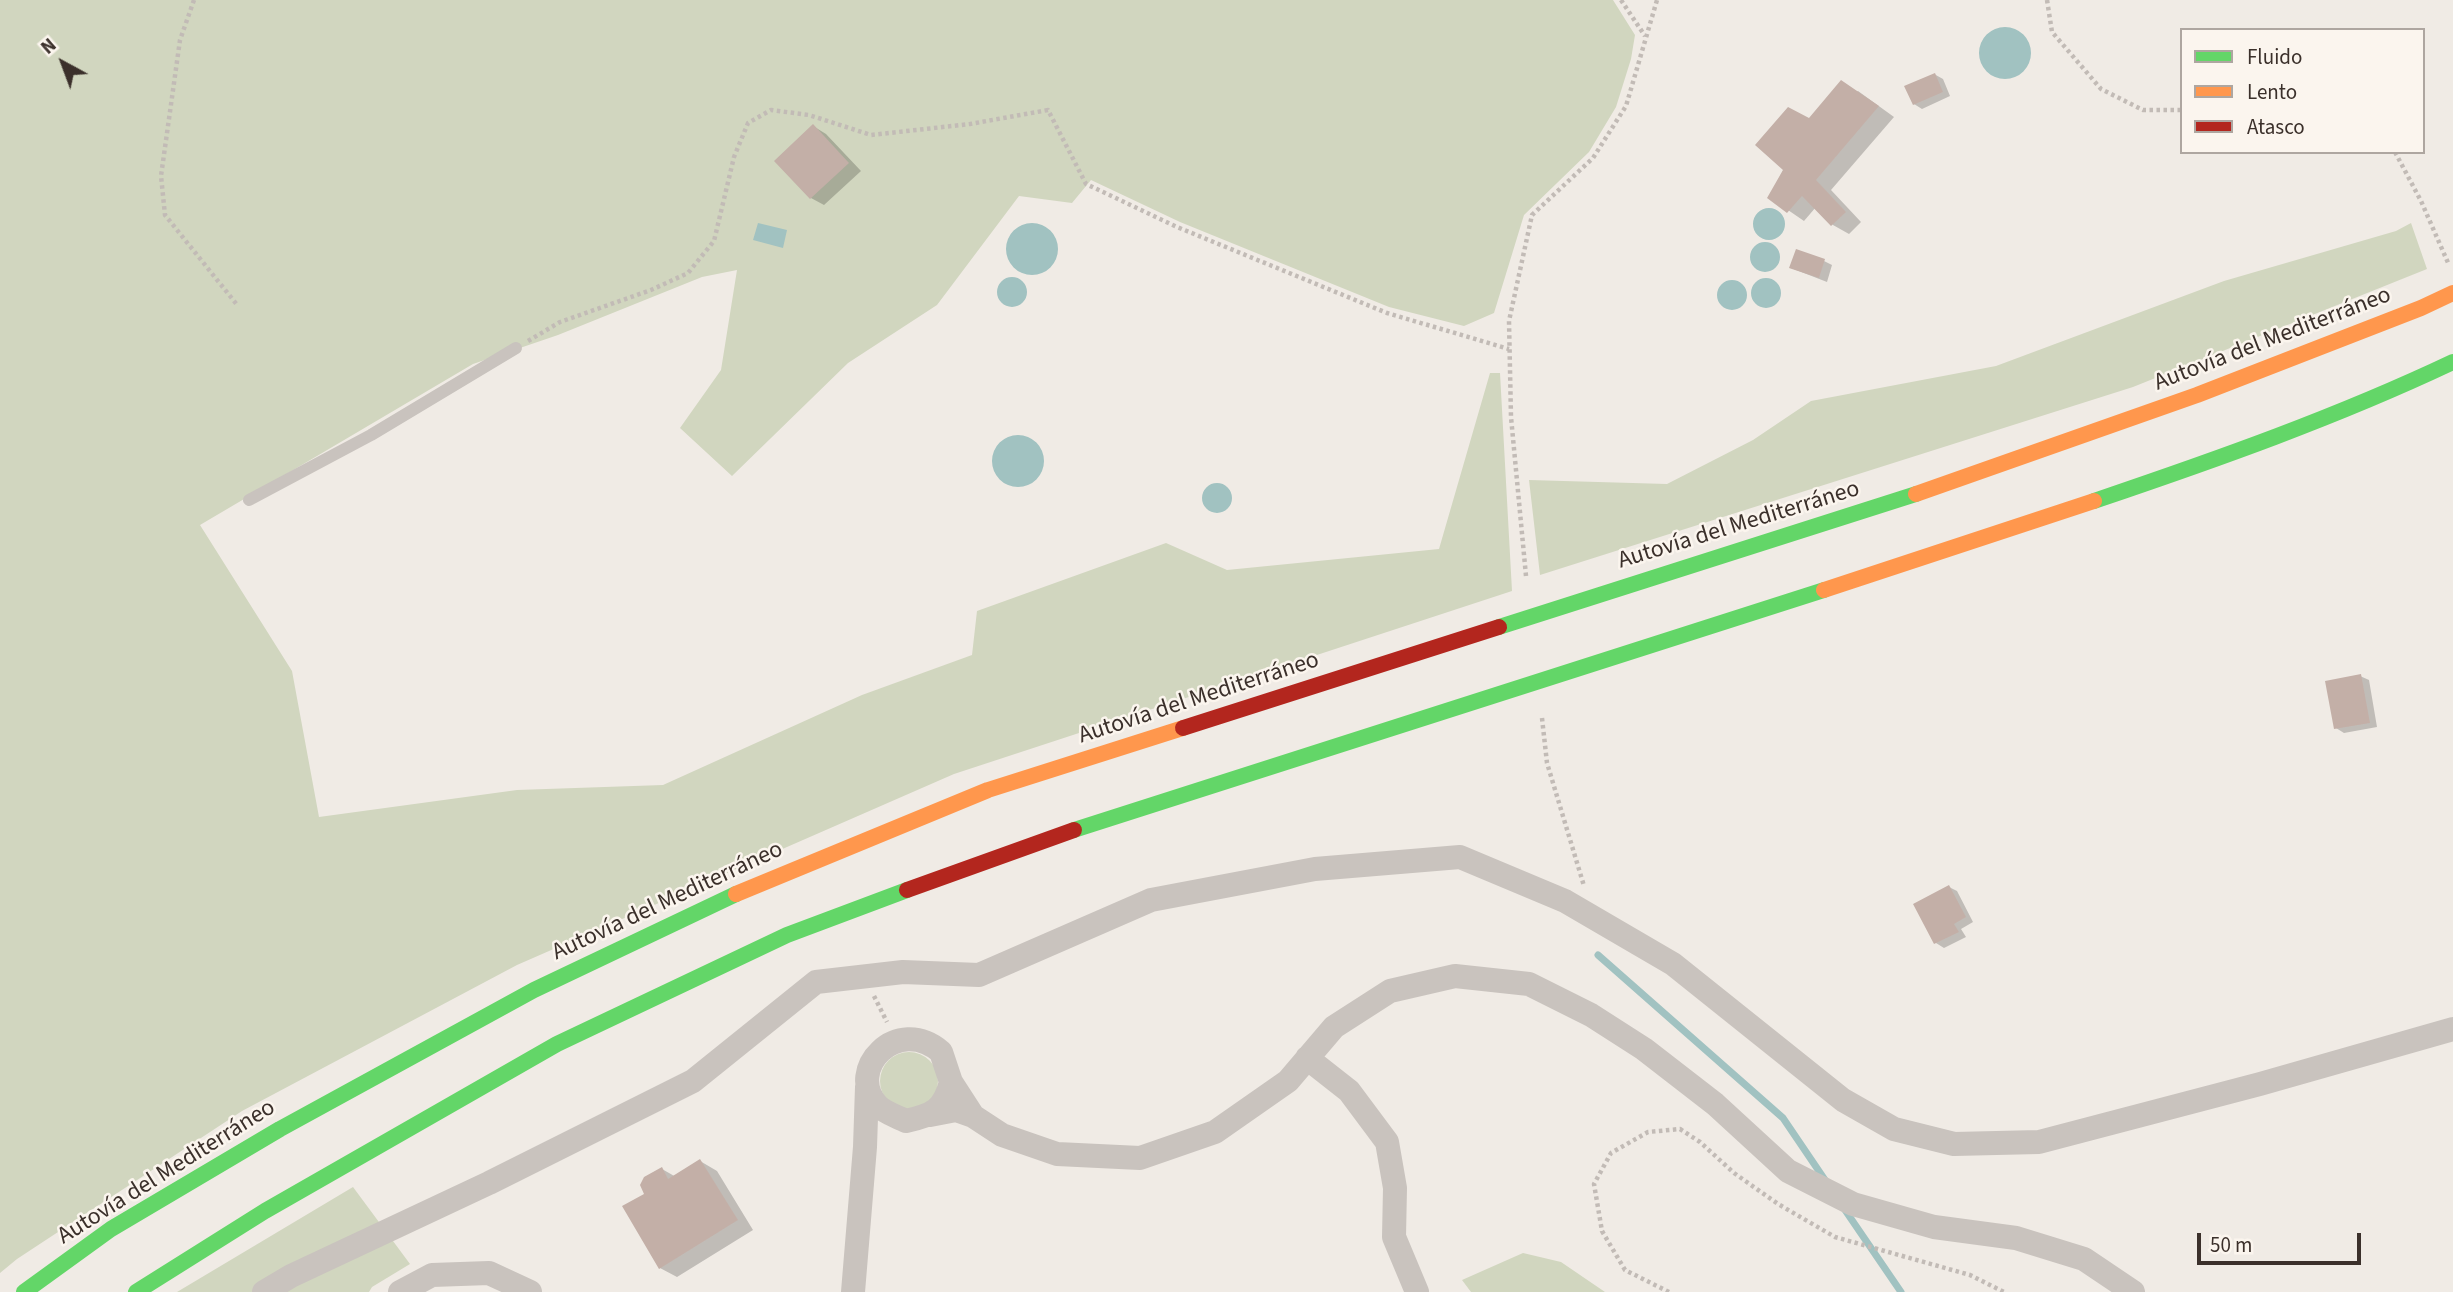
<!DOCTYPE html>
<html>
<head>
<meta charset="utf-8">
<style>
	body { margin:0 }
	#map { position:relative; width:2453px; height:1292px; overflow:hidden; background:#f0ebe5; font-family:"Source Sans 3",sans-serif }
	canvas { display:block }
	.legend { position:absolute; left:2180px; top:28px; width:245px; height:126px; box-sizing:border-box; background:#fbf5ee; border:2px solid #aea6a0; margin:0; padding:9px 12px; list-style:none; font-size:21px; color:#3b302b }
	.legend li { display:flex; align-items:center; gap:14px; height:35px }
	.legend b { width:35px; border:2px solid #aea6a0 }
	.north { position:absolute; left:28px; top:28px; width:70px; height:70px; -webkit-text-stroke:5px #fbf5ee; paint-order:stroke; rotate:319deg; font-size:19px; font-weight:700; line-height:28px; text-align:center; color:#3b302b }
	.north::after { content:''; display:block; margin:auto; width:24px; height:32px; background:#3b302b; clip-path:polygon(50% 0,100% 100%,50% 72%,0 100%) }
	.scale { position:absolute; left:2197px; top:1233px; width:164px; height:32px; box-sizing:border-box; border:4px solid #3b302b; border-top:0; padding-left:9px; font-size:21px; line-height:24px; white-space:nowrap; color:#3b302b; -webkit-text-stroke:5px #fbf5ee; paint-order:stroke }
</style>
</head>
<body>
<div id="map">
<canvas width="2453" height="1292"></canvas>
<ul class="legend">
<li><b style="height:9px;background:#63d668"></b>Fluido</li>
<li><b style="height:9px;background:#ff974d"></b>Lento</li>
<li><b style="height:9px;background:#b3261e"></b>Atasco</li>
</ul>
<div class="north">N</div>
<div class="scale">50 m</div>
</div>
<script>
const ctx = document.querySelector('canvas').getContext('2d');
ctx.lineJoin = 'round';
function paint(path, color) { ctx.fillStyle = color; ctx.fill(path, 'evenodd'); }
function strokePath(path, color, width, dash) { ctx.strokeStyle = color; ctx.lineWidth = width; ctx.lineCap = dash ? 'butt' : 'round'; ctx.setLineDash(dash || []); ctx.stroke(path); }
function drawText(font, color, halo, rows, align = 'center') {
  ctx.font = font + ' "Source Sans 3",sans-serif'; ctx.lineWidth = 5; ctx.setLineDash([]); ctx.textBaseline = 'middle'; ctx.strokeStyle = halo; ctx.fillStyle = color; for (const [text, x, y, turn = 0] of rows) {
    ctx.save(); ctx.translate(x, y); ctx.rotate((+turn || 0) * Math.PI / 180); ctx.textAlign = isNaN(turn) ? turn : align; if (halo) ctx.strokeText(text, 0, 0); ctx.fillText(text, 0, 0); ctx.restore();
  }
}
const green = new Path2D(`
	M 0,0 L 1613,0 L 1635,35 L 1631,59 L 1616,107 L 1589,152 L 1524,215 L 1494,313 L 1464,326 L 1389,307 L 1180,222 L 1091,180 L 1072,203 L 1019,196 L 937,305 L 848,363 L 732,476 L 680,428 L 721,370 L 737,270 L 702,277 L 558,335 L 473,364 L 200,525 L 292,671 L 319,817 L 517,790 L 663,785 L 862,695 L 972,655 L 977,611 L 1166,543 L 1227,570 L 1439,549 L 1490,373 L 1500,373 L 1512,591 L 954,774 L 517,965 L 242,1111 L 17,1259 L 0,1273 Z
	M 2411,223 L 2427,269 L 2133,387 L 1540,575 L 1529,480 L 1667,484 L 1753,440 L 1811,401 L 1996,366 L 2224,281 L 2396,231 Z
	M880 1081a29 29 0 1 1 58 0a29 29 0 1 1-58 0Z
	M 353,1187 L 410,1264 L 372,1287 L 369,1292 L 177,1292 Z
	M 1523,1253 L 1561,1262 L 1605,1292 L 1471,1292 L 1462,1280 Z`);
const water = new Path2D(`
	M1979 53a26 26 0 1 1 52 0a26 26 0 1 1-52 0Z
	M1753 224a16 16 0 1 1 32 0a16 16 0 1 1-32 0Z
	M 758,223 L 787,230 L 783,248 L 753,240 Z
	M1006 249a26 26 0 1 1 52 0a26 26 0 1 1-52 0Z
	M1750 257a15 15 0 1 1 30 0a15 15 0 1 1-30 0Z
	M997 292a15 15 0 1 1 30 0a15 15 0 1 1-30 0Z
	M1751 293a15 15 0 1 1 30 0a15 15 0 1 1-30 0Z
	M1717 295a15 15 0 1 1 30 0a15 15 0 1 1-30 0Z
	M992 461a26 26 0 1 1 52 0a26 26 0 1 1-52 0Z
	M1202 498a15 15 0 1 1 30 0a15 15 0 1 1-30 0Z`);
const shadow = new Path2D(`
	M 1934,74 L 1943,79 L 1950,96 L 1922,109 L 1914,104 Z
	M 1858,91 L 1894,117 L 1831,190 L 1861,222 L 1849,234 L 1833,225 L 1816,207 L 1804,221 L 1769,197 L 1809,121 Z
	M 813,126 L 826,134 L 861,171 L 824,205 L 811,198 L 777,161 Z
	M 1824,261 L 1832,265 L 1827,282 L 1791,268 Z
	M 2360,676 L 2369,680 L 2377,727 L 2344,733 L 2336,728 Z
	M 1949,887 L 1957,891 L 1973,922 L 1961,929 L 1966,937 L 1944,948 L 1936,943 Z
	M 700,1161 L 717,1171 L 753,1230 L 677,1277 L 660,1268 L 646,1195 L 662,1169 L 676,1177 Z`);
const stream = new Path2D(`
	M 1598,955 L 1783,1118 L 1825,1180
	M 1843,1207 L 1901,1292`);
const building = new Path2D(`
	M 1935,73 L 1943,92 L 1913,105 L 1904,86 Z
	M 1841,80 L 1879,106 L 1816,180 L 1846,212 L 1831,226 L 1802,196 L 1787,213 L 1767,198 L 1783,170 L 1755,145 L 1788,107 L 1809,118 Z
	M 813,124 L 849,163 L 810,199 L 774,161 Z
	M 1796,249 L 1825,259 L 1819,278 L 1789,268 Z
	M 2361,674 L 2370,723 L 2334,729 L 2325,681 Z
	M 1949,885 L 1966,917 L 1954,924 L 1959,932 L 1934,944 L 1913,904 Z
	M 700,1159 L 738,1220 L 659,1269 L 622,1206 L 644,1194 L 640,1185 L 644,1177 L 662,1167 L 668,1179 Z`);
const path = new Path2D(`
	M 194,0 L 180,40 L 161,176 L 165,215 L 238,306
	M 1621,0 L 1645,36
	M 2047,0 L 2052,32 L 2101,89 L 2143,110 L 2182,110
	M 2395,152 L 2421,201 L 2449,265
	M 528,341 L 560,322 L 651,290 L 688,273 L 714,241 L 734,157 L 748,123 L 771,110 L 809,115 L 871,135 L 970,124 L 1048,110 L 1086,184 L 1177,227 L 1387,313 L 1509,349
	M 1526,576 L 1511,417 L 1509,321 L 1532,215 L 1593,158 L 1626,106 L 1657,0
	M 1542,718 L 1547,763 L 1584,886
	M 874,996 L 887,1022
	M 1669,1292 L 1625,1270 L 1602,1231 L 1594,1184 L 1611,1153 L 1648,1132 L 1680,1129 L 1700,1142 L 1734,1173 L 1778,1204 L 1835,1237 L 1970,1275 L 2004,1292`);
const lane = new Path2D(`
	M 249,500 L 371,435 L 516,348`);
const street = new Path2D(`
	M 1307,1058 L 1349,1091 L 1387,1142 L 1395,1188 L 1394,1237 L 1417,1292
	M 951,1082 C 944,1110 933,1115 906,1121 C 898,1117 883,1112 877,1105 C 845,1070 897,1014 941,1052 L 951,1082 L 973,1116
	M 930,1115 L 956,1110 L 973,1116 L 1002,1135 L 1057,1154 L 1140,1158 L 1215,1132 L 1288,1081 L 1334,1027 L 1390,991 L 1455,976 L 1529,984 L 1591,1015 L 1644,1049 L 1715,1104 L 1788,1171 L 1853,1204 L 1934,1227 L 2016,1238 L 2084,1259 L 2133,1292
	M 264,1292 L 291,1276 L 489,1183 L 693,1081 L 816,982 L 903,972 L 979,975 L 1151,900 L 1315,869 L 1460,857 L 1565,901 L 1673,964 L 1843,1100 L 1894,1129 L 1954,1144 L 2039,1142 L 2260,1084 L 2453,1029
	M 400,1292 L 432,1275 L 489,1273 L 530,1292
	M 853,1292 L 865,1147 L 867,1087`);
const fast = new Path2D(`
	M 2094,501 C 2215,460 2337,417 2453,362
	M 1499,627 L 1916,494
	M 1074,830 L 1824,590
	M 24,1292 L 111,1229 L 280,1129 L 534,990 L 736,894
	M 136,1292 L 265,1211 L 557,1044 L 787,935 L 907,890`);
const slow = new Path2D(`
	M 1916,494 L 2197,395 L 2421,308 L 2453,293
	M 1824,590 L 2094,501
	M 736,894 L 988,790 L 1183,728`);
const jam = new Path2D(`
	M 1183,728 L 1499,627
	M 907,890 L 1074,830`);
const streetNames = [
	["Autovía del Mediterráneo",2273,340,-21],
	["Autovía del Mediterráneo",1739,526,-17],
	["Autovía del Mediterráneo",1199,699,-18],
	["Autovía del Mediterráneo",668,902,-25],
	["Autovía del Mediterráneo",167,1173,-32]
];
paint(green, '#d1d6bf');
paint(water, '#a1c2c1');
paint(shadow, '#0003');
strokePath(stream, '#a1c2c1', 7);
paint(building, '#c3afa7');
strokePath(path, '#c2bbb6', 4.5, [3.5, 3.5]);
strokePath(lane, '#c9c3be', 12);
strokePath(street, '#c9c3be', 24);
strokePath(fast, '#63d668', 16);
strokePath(slow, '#ff974d', 16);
strokePath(jam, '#b3261e', 16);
drawText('24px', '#3b302b', '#fbf5ee', streetNames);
</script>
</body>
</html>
